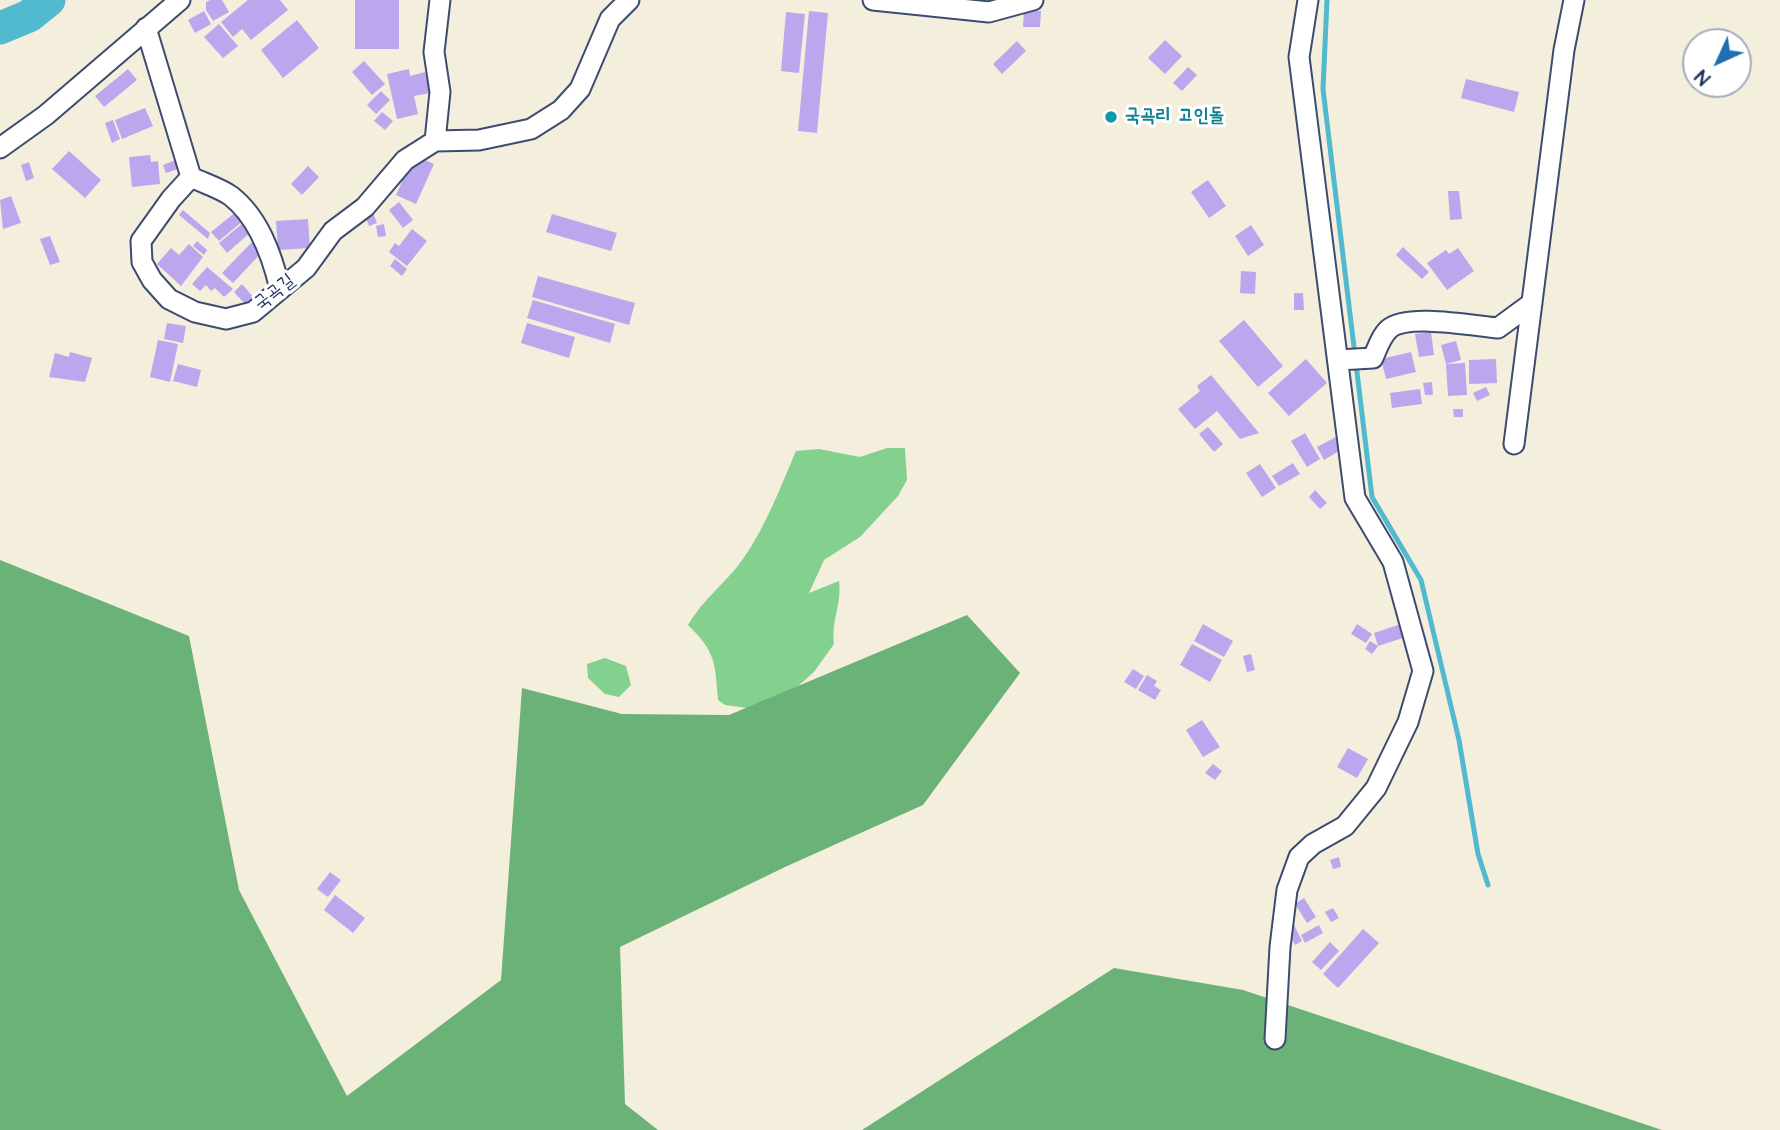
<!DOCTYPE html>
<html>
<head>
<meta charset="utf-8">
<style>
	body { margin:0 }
	#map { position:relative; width:1780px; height:1130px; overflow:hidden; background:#f4eedc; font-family:"Architects Daughter",sans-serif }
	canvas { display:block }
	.north { position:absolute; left:1682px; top:28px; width:70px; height:70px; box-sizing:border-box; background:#fff; border:2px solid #a4acbf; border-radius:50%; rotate:225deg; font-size:19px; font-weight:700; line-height:28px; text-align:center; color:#1b2f5e }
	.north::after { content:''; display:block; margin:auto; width:24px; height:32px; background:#1f6fb2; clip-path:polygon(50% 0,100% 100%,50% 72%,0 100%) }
</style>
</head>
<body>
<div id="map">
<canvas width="1780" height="1130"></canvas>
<div class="north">N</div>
</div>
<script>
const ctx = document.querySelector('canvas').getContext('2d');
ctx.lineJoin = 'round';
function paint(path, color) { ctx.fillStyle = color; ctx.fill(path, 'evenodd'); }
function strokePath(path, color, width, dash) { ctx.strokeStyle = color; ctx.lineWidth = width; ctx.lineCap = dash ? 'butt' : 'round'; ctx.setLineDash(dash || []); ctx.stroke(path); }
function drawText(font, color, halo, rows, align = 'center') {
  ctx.font = font + ' "Architects Daughter","Poor Story",sans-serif'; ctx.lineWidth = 6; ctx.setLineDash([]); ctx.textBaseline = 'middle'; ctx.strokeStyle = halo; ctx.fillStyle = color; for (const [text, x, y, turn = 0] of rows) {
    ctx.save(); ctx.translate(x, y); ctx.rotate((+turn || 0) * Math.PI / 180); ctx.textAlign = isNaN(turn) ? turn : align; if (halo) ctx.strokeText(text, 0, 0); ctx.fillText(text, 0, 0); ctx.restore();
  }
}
const green = new Path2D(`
	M 887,448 L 905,448 L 907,480 L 898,496 L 860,537 L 824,560 L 809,593 L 839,581 C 842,606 831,619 834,644 L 814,672 L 770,711 L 725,705 L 718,700 C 715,663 716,652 688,625 C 703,599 726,583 743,559 C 766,526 781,486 796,451 L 819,449 L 860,457 Z
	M 605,658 L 626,666 L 631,685 L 619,697 L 605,694 L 588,678 L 587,664 Z`);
const forest = new Path2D(`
	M 0,560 L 189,636 L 239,890 L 347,1096 L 501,980 L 522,688 L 622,714 L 729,715 L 967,615 L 1020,673 L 923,805 L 785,867 L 620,947 L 625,1104 L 658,1130 L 0,1130 Z
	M 1114,968 L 1243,990 L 1662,1130 L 862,1130 Z`);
const stream = new Path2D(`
	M 1327,0 L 1323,89 L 1372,497 L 1421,580 L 1459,740 L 1478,854 L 1488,885`);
const river = new Path2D(`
	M 0,28 L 29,16 L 49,0`);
const building = new Path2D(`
	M 210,0 L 222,0 L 229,12 L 213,21 L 206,10 L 206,2 Z
	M 248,0 L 280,0 L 288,10 L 251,40 L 242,29 L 233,37 L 221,22 Z
	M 355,0 L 399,0 L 399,49 L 355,49 Z
	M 1024,10 L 1041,11 L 1040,27 L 1023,27 Z
	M 204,11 L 211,24 L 195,33 L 188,20 Z
	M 809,11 L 828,13 L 817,133 L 798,131 Z
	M 786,12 L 805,14 L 799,73 L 781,71 Z
	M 297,20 L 319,48 L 283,78 L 261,50 Z
	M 219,24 L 238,46 L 223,58 L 204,37 Z
	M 1165,40 L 1182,56 L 1165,74 L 1148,58 Z
	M 1017,41 L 1026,51 L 1002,74 L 993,64 Z
	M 364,61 L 385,84 L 372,95 L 352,72 Z
	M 1188,67 L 1197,75 L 1182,91 L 1173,83 Z
	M 128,69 L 137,80 L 104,107 L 95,96 Z
	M 409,69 L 410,76 L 425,72 L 430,93 L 414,96 L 418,114 L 397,119 L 387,74 Z
	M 1466,79 L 1519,92 L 1514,112 L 1461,98 Z
	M 381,91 L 390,100 L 376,114 L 367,105 Z
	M 145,108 L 153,126 L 122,139 L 115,120 Z
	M 382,112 L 393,121 L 385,130 L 374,121 Z
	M 113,120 L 120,139 L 112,143 L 105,123 Z
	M 69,151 L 101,180 L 85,198 L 52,169 Z
	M 150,155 L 151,162 L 158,161 L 160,184 L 132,187 L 129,157 Z
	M 414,155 L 434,164 L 416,204 L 396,195 Z
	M 178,159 L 181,168 L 166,173 L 163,165 Z
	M 29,162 L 34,178 L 26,181 L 21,165 Z
	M 308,166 L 319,177 L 302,195 L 291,184 Z
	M 1208,180 L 1226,206 L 1209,218 L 1191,192 Z
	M 1448,191 L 1459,191 L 1462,219 L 1450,220 Z
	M 11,196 L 21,223 L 3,229 L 0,200 Z
	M 399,202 L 413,220 L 403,228 L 389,210 Z
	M 371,208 L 377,223 L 369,226 L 363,211 Z
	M 183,210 L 210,233 L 208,239 L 179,215 Z
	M 237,211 L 244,220 L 219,241 L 211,232 Z
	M 552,214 L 617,233 L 611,251 L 546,232 Z
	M 308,219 L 310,248 L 278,250 L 276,221 Z
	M 244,222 L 252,231 L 227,253 L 219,243 Z
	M 384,224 L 386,236 L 378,237 L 376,226 Z
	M 1251,225 L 1264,245 L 1248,256 L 1235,236 Z
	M 412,229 L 427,241 L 407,266 L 389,252 L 395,243 L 399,246 Z
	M 50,236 L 60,262 L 50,265 L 40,239 Z
	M 197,241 L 207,250 L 204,255 L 193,246 Z
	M 252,242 L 262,252 L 233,283 L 222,273 Z
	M 189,244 L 203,257 L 181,286 L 157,264 L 171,248 L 179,255 Z
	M 1403,247 L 1429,272 L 1422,279 L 1396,255 Z
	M 1458,248 L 1474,271 L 1447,290 L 1427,263 L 1446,250 L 1449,254 Z
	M 395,259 L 407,269 L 402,276 L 390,266 Z
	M 207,267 L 233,289 L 224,297 L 215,288 L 211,291 L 206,285 L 200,291 L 192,284 Z
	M 1241,271 L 1256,272 L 1255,294 L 1240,293 Z
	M 538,276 L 635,303 L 629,325 L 532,297 Z
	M 242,284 L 254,298 L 246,305 L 234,292 Z
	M 1294,293 L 1303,293 L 1304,310 L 1294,310 Z
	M 533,300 L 615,324 L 610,343 L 527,318 Z
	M 1244,320 L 1283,366 L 1258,387 L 1219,341 Z
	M 167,323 L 186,326 L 183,343 L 164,339 Z
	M 527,323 L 575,337 L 569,358 L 521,343 Z
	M 1431,332 L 1434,355 L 1419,357 L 1415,334 Z
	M 158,340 L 178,344 L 170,382 L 150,377 Z
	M 1456,341 L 1461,360 L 1446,364 L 1441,345 Z
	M 70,352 L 92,358 L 85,382 L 49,377 L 55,353 L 69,357 Z
	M 1411,352 L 1416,372 L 1386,379 L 1381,359 Z
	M 1306,359 L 1327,383 L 1289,416 L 1268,393 Z
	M 1496,359 L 1497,383 L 1469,384 L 1469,360 Z
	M 1465,363 L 1467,395 L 1448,396 L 1446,364 Z
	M 178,364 L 201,370 L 197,387 L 173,381 Z
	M 1211,375 L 1259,433 L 1240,439 L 1217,411 L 1195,429 L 1178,409 L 1200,391 L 1197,386 Z
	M 1432,382 L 1433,395 L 1425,395 L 1423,383 Z
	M 1486,387 L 1490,395 L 1477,401 L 1473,393 Z
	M 1420,389 L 1422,404 L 1392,408 L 1390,393 Z
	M 1453,409 L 1463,409 L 1463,417 L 1454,417 Z
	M 1208,427 L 1223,444 L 1214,452 L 1199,434 Z
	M 1305,433 L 1320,459 L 1307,467 L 1291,441 Z
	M 1338,436 L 1339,451 L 1324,460 L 1317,447 Z
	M 1293,463 L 1300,474 L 1279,486 L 1272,476 Z
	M 1260,464 L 1276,488 L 1262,497 L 1246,473 Z
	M 1315,490 L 1327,503 L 1320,509 L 1309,497 Z
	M 1203,624 L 1233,641 L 1224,657 L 1194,641 Z
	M 1357,624 L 1372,634 L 1366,643 L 1351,634 Z
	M 1401,624 L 1406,637 L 1378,646 L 1372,654 L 1365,649 L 1370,641 L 1378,646 L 1374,633 Z
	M 1192,644 L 1222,660 L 1210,682 L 1180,665 Z
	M 1251,654 L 1255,670 L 1247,672 L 1243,656 Z
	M 1133,669 L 1144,676 L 1136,689 L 1124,682 Z
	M 1147,675 L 1157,681 L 1154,686 L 1161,690 L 1155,700 L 1138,690 Z
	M 1202,720 L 1220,747 L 1203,757 L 1186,730 Z
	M 1348,748 L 1368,759 L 1357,778 L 1337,767 Z
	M 1213,764 L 1222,771 L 1215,780 L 1205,773 Z
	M 1339,857 L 1341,867 L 1333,869 L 1330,860 Z
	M 330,872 L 341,880 L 328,897 L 317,889 Z
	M 335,895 L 365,918 L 353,933 L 324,910 Z
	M 1304,898 L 1316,917 L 1307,923 L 1295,904 Z
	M 1333,908 L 1339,918 L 1331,922 L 1325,912 Z
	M 1294,925 L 1302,941 L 1295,945 L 1287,929 Z
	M 1319,925 L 1323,933 L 1305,943 L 1301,935 Z
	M 1363,929 L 1379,943 L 1338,988 L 1323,974 Z
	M 1330,942 L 1339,951 L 1321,970 L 1312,962 Z`);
const minor = new Path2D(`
	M 873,0 L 989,12 L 1033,0
	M 146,28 L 191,177 C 203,183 220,188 231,196 C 259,218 272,255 280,289
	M 435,141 L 440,92 L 434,52 L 440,0
	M 0,148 L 46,115 L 180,0
	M 191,177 L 171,199 L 141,241 L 142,262 L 152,280 L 169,299 L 195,312 L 226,319 L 253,312 L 306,268 L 333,231 L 365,207 L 405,160 L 435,141 L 479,140 L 531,129 L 561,110 L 580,89 L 610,19 L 629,0
	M 1338,360 L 1373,358 C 1377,349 1381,336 1389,329 C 1407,313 1474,326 1498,328 L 1532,303
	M 1514,444 L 1564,50 L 1574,0
	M 1275,1039 L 1280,947 L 1287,890 L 1299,857 L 1313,844 L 1345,826 L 1376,788 L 1408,722 L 1423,671 L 1393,562 L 1355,498 L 1299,57 L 1308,0`);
const markers = [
	[1111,117,7,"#0f9aa8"]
];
const cultureNames = [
	["국곡리 고인돌",1125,117]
];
const streetNames = [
	["국곡길",275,293,-38]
];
paint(green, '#84d08e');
paint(forest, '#6bb279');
strokePath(stream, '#51bace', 5);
strokePath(river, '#51bace', 33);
paint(building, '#bca7ee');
strokePath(minor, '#3c4c71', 23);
strokePath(minor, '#fff', 19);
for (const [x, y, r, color] of markers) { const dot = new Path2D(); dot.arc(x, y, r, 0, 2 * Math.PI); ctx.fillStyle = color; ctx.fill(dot); strokePath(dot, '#fff', 2.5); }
drawText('bold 19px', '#0d838f', '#fff', cultureNames, 'left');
drawText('19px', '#1b2f5e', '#fff', streetNames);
</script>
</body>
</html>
